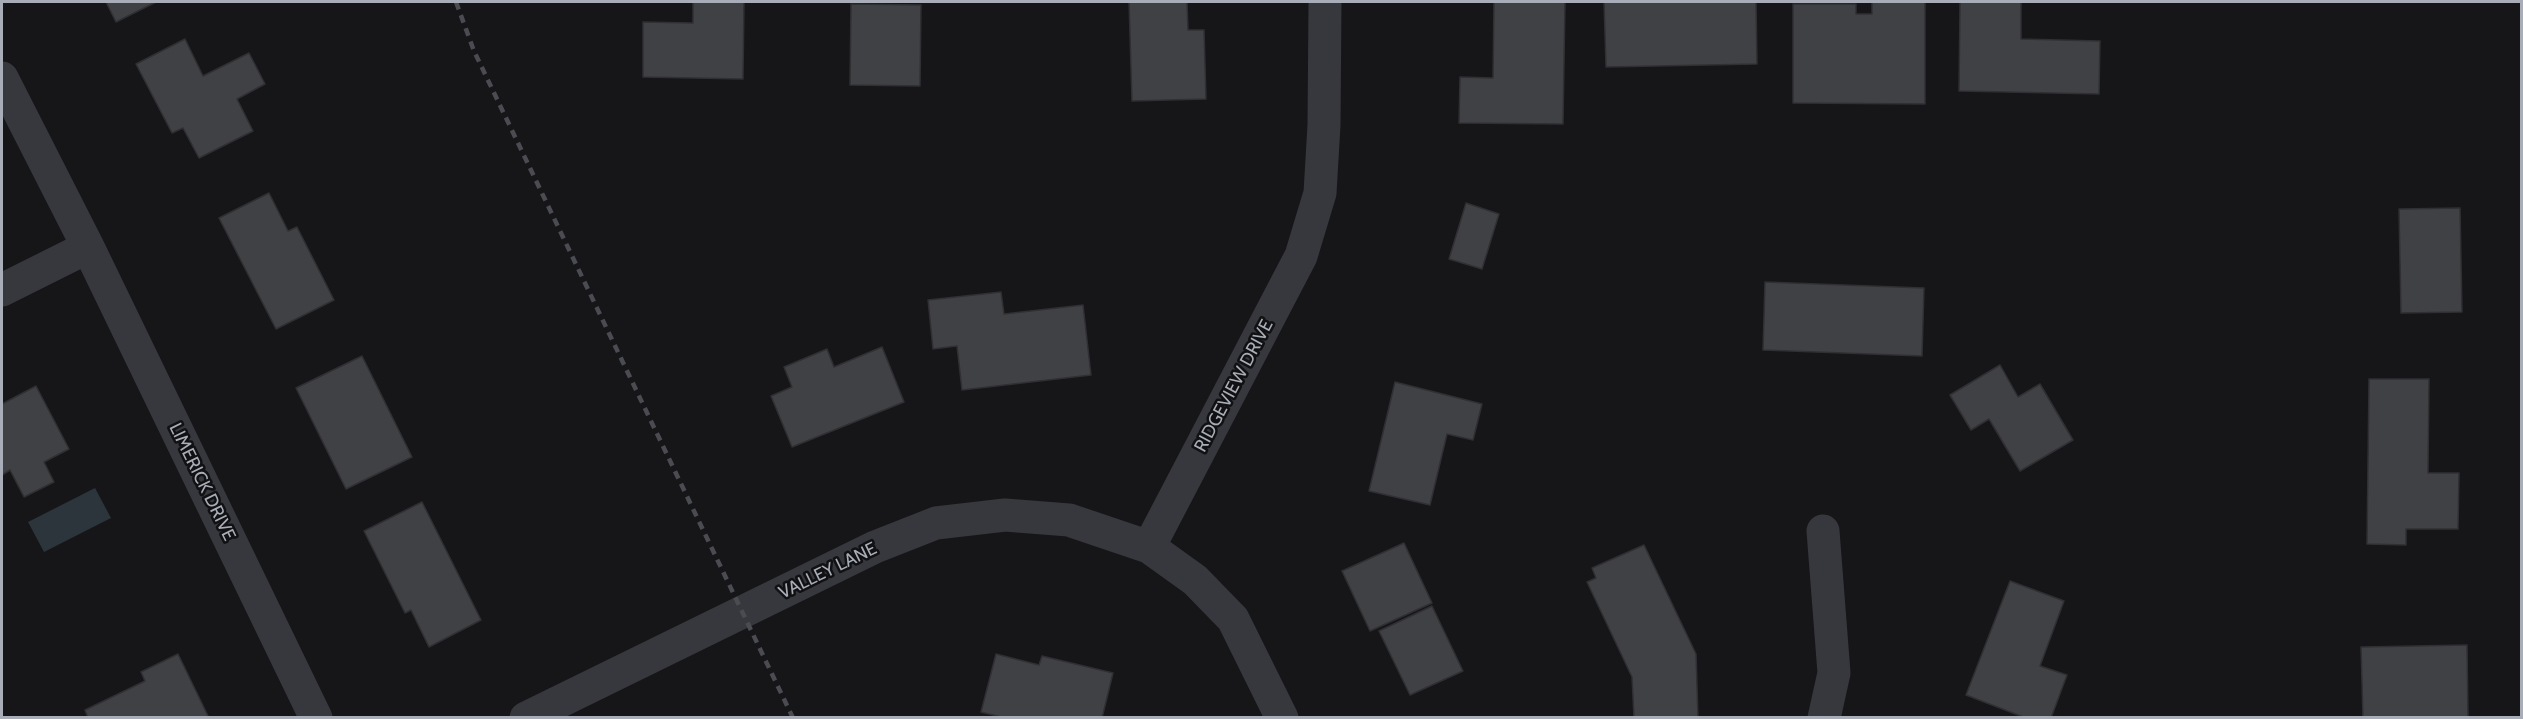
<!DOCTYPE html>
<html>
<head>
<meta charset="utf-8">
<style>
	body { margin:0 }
	#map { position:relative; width:2523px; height:719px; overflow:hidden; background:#161618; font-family:Cabin,sans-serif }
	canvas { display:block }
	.frame { position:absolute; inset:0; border:3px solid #a8adb8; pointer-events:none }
</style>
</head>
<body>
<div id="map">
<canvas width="2523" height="719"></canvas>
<div class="frame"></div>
</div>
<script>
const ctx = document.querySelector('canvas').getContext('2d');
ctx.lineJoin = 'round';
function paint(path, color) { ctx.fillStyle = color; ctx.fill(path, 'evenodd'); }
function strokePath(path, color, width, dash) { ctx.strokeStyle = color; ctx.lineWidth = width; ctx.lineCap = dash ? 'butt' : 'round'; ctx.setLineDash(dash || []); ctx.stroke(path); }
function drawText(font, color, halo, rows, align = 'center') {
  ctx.font = font + ' Cabin,sans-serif'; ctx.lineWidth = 5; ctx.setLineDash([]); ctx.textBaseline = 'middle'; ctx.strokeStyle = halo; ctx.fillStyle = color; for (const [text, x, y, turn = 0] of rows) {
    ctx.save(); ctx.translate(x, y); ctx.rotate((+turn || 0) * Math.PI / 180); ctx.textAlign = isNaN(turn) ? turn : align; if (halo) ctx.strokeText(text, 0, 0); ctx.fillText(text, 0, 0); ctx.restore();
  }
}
const water = new Path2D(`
	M 95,488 L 111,518 L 44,552 L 28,522 Z`);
const building = new Path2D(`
	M 106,2 L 156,2 L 116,22 Z
	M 693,2 L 744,2 L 743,79 L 643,77 L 643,22 L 693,23 Z
	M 1129,2 L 1187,2 L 1188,30 L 1204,30 L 1206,99 L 1132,101 Z
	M 1494,2 L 1565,2 L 1563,124 L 1459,123 L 1460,77 L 1493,78 Z
	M 1604,2 L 1756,2 L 1757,64 L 1606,67 Z
	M 1872,2 L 1925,2 L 1925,104 L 1793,103 L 1793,4 L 1856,4 L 1856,14 L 1872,14 Z
	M 1960,2 L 2021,2 L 2021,39 L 2100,41 L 2099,94 L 1959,91 Z
	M 851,4 L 921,5 L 920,86 L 850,85 Z
	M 185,39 L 203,76 L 249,53 L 265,84 L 237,99 L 253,131 L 199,158 L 183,128 L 172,133 L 136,64 Z
	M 269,193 L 288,231 L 297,227 L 334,300 L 276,329 L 219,218 Z
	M 1466,203 L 1499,214 L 1482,269 L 1449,259 Z
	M 2460,208 L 2462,312 L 2401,313 L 2399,209 Z
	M 1765,282 L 1924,288 L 1922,356 L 1763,350 Z
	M 1001,292 L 1004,314 L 1083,305 L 1091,375 L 962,390 L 957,346 L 933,349 L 928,300 Z
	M 882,347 L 904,402 L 792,447 L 771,396 L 792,387 L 784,367 L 827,349 L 834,367 Z
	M 362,356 L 412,457 L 346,489 L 296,388 Z
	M 2000,365 L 2018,397 L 2040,384 L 2073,440 L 2020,471 L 1989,419 L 1971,430 L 1950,395 Z
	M 2369,379 L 2429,379 L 2428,473 L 2459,473 L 2458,529 L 2406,529 L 2406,545 L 2367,544 Z
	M 1395,382 L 1482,404 L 1473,440 L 1447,434 L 1430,505 L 1369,491 Z
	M 36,386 L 69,449 L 44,462 L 54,482 L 24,497 L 10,470 L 2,475 L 2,404 Z
	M 422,502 L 481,620 L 429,647 L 411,610 L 405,613 L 364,531 Z
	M 1404,543 L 1432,603 L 1370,631 L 1342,571 Z
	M 1644,545 L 1696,654 L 1698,718 L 1634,718 L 1632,677 L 1587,582 L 1596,578 L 1592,568 Z
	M 2010,581 L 2064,601 L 2040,666 L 2067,675 L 2051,718 L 2026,718 L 1966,695 Z
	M 1432,606 L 1463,671 L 1410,695 L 1379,631 Z
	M 2467,645 L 2468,717 L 2363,718 L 2361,647 Z
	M 178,654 L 209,718 L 88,718 L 85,710 L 145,681 L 141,672 Z
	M 996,654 L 1039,665 L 1042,656 L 1113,673 L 1102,718 L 1005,718 L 981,712 Z`);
const minor = new Path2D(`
	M 2,78 L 88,247 L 316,718
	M 2,290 L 88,247
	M 1823,531 L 1834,673 L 1824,718
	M 1149,547 L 1301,256 L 1320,193 L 1324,125 L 1325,2
	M 526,718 L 875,547 L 936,523 L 1005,515 L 1069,520 L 1149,547 L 1195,580 L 1233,619 L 1282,718`);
const rail = new Path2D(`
	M 456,2 L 474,51 L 793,718`);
const streetNames = [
	["RIDGEVIEW DRIVE",1234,386,-62],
	["LIMERICK DRIVE",202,482,64],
	["VALLEY LANE",828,571,-26]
];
paint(water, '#2c353c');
paint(building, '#404145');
strokePath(building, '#303034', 1.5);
strokePath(minor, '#37383d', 33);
strokePath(rail, '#4a4c52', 4.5, [8, 6]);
drawText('18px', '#a8adb8', '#111113', streetNames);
</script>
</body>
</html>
